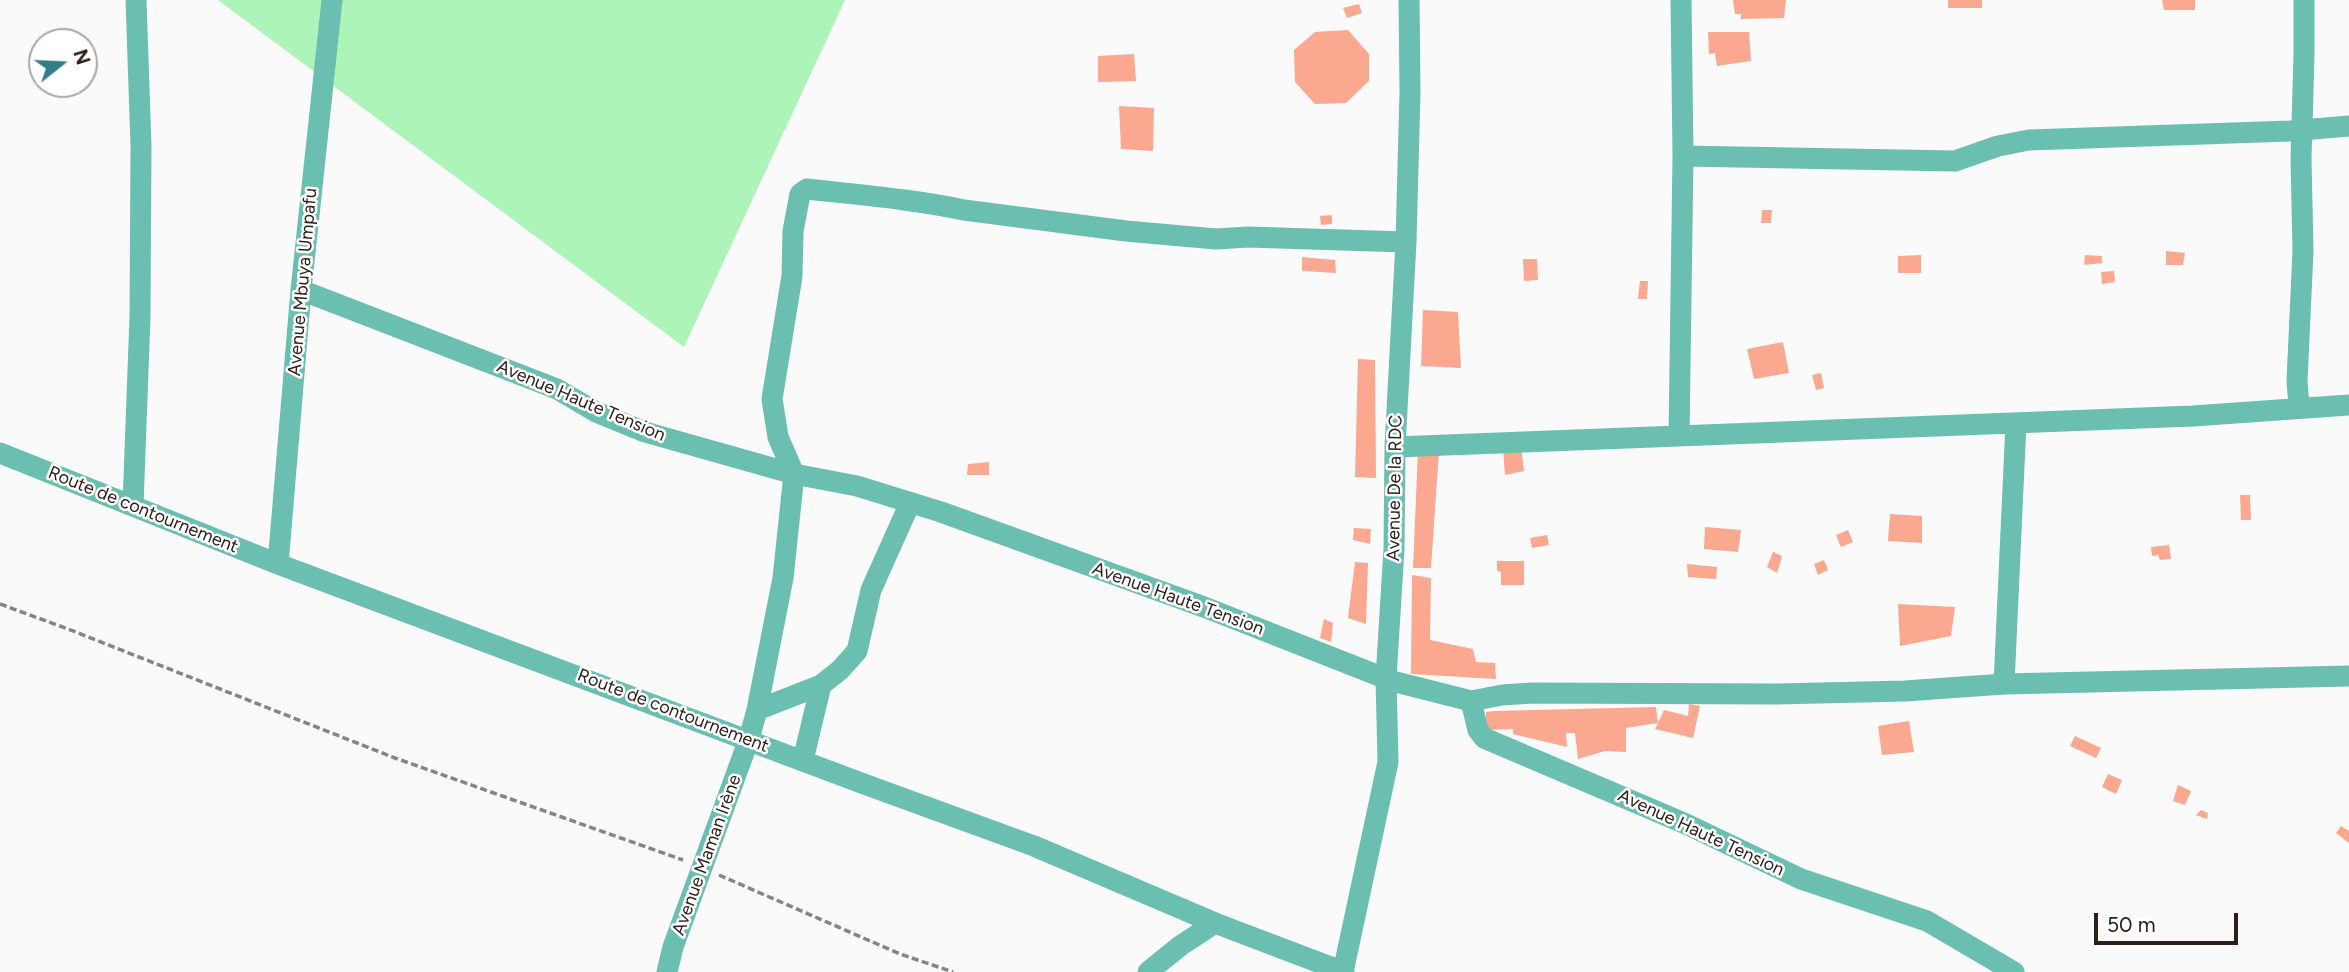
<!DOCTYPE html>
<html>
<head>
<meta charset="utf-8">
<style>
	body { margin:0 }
	#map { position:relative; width:2349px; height:972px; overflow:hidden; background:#fafafa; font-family:Figtree,sans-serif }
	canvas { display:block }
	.north { position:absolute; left:28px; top:28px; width:70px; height:70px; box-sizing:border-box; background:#fff; border:2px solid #aba6a3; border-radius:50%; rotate:72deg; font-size:19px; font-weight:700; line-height:28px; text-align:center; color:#2d2018 }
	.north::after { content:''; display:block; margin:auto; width:24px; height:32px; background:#357d86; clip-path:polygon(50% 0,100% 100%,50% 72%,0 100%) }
	.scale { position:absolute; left:2094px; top:913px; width:144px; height:32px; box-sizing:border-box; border:4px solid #2d2018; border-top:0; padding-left:9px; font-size:21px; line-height:24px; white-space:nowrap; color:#2d2018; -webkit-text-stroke:5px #fff; paint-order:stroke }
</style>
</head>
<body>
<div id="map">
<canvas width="2349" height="972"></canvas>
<div class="north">N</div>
<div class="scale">50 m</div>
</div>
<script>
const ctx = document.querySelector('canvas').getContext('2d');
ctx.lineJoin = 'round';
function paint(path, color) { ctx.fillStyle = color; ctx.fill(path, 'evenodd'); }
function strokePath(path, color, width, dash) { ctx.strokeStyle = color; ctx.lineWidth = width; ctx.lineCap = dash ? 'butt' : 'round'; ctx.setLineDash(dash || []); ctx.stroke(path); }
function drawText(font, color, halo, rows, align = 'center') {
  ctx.font = font + ' Figtree,sans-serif'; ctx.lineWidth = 5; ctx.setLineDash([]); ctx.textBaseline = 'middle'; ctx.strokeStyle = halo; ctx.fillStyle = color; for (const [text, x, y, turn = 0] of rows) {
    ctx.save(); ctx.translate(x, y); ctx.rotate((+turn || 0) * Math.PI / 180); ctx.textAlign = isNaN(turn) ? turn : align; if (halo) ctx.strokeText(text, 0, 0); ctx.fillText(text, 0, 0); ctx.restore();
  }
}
const green = new Path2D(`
	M 218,0 L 845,0 L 684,347 Z`);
const building = new Path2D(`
	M 1733,0 L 1786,0 L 1784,18 L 1741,19 L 1741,14 L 1735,14 Z
	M 1948,0 L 1982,0 L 1982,8 L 1948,8 Z
	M 2162,0 L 2195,0 L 2195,10 L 2164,10 Z
	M 1359,4 L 1362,13 L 1347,18 L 1343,8 Z
	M 1348,30 L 1369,54 L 1369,81 L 1346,103 L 1315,104 L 1295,82 L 1294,50 L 1315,32 Z
	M 1708,32 L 1749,32 L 1751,61 L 1717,66 L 1715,53 L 1709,54 Z
	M 1134,54 L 1136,81 L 1098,82 L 1098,56 Z
	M 1119,106 L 1154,108 L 1153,151 L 1121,149 Z
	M 1762,210 L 1772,210 L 1771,223 L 1761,223 Z
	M 1332,215 L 1332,224 L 1321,225 L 1320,216 Z
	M 2166,251 L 2185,253 L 2183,265 L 2166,265 Z
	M 1921,255 L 1921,273 L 1898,273 L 1898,256 Z
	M 2085,255 L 2102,256 L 2102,263 L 2084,265 Z
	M 1302,257 L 1335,260 L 1336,273 L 1302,271 Z
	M 1523,259 L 1537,259 L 1538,280 L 1524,281 Z
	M 2114,271 L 2115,282 L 2102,284 L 2101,272 Z
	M 1640,281 L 1648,281 L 1647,299 L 1638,299 Z
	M 1423,310 L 1458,312 L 1461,368 L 1421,366 Z
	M 1783,342 L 1789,373 L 1754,379 L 1747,349 Z
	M 1358,359 L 1375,360 L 1376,478 L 1355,477 Z
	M 1821,373 L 1824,388 L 1816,390 L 1812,375 Z
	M 1521,446 L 1524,471 L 1505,475 L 1503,448 Z
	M 1418,450 L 1439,451 L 1431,568 L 1413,568 Z
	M 989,462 L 989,475 L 967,475 L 968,464 Z
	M 2240,495 L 2250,495 L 2251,520 L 2241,520 Z
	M 1890,514 L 1922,516 L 1922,543 L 1888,541 Z
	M 1705,527 L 1741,530 L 1738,552 L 1704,549 Z
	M 1354,528 L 1371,529 L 1370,544 L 1353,540 Z
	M 1848,530 L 1853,542 L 1841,547 L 1836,535 Z
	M 1547,535 L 1549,545 L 1532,548 L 1530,538 Z
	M 2169,545 L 2171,559 L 2160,560 L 2158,555 L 2152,556 L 2151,547 Z
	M 1773,552 L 1782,556 L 1777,573 L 1767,567 Z
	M 1824,560 L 1828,570 L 1818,575 L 1814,564 Z
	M 1497,561 L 1524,561 L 1524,585 L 1501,585 L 1501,572 L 1497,571 Z
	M 1355,562 L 1368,563 L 1366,624 L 1348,618 Z
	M 1687,564 L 1717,567 L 1716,579 L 1688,577 Z
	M 1412,575 L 1431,578 L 1430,640 L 1473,649 L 1476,662 L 1495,663 L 1496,679 L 1411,674 Z
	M 1898,604 L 1955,607 L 1951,636 L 1900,646 Z
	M 1324,619 L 1333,623 L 1331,642 L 1320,638 Z
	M 1689,704 L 1700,706 L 1693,738 L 1655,729 L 1658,723 L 1626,728 L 1626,752 L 1605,751 L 1578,759 L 1575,733 L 1566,733 L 1567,747 L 1513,734 L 1513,729 L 1486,730 L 1486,712 L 1494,711 L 1656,707 L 1658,723 L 1664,710 L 1688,716 Z
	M 1909,721 L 1914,752 L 1882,755 L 1878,726 Z
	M 2075,736 L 2101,748 L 2096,758 L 2070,746 Z
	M 2108,774 L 2122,780 L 2116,794 L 2102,787 Z
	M 2178,785 L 2191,791 L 2185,805 L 2173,801 Z
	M 2201,810 L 2208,813 L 2207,819 L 2196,815 Z
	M 2341,826 L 2349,831 L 2349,843 L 2336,833 Z`);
const path = new Path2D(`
	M 0,604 L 68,629 L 395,758 L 683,860
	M 719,875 L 900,954 L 953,972`);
const minor = new Path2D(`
	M 1683,156 L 1955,161 L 1998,146 L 2029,140 L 2290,131 L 2349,126
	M 301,290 L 557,389 L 596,412 L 645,432 L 794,474 L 857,486 L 941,512 L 1204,607 L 1392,681 L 1471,701 L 1478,730 L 1484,738 L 1686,824 L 1801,879 L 1927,921 L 2014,972
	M 2299,407 L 2297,381 L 2303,251 L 2301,159 L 2304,55 L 2304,0
	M 1679,436 L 1683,156 L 1681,0
	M 1395,447 L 2193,416 L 2349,405
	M 0,453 L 278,564 L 864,784 L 1034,846 L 1215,923 L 1344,972
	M 133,505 L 140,317 L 141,146 L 136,0
	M 278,564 L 301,290 L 332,0
	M 2004,684 L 2016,423
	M 1471,701 L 1502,695 L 1532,693 L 1777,694 L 1905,691 L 2004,684 L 2349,676
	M 757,710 L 821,685 L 840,670 L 857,651 L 871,590 L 910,503
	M 803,760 L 821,685
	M 667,972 L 673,947 L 749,739 L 757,710 L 783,578 L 794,474 L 778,437 L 772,399 L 792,276 L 793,231 L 800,194 L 807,189 C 860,195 912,199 964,210 L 1126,231 L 1216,239 L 1248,237 L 1406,242
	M 1148,972 L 1180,946 L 1215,923
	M 1343,972 L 1388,762 L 1386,678 L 1394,549 L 1395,447 L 1406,242 L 1410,92 L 1409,0`);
const streetNames = [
	["Avenue Mbuya Umpafu",303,282,-85],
	["Avenue Haute Tension",581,401,23],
	["Avenue De la RDC",1395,488,-89],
	["Route de contournement",143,510,22],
	["Avenue Haute Tension",1178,599,20],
	["Route de contournement",673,711,21],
	["Avenue Haute Tension",1701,833,25],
	["Avenue Maman Irène",707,855,-70]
];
paint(green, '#acf4b8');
paint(building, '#faa88f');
strokePath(path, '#8a837f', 3.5, [7, 3.5]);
strokePath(minor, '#6abfb0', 21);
drawText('18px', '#2d2018', '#fff', streetNames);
</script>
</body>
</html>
